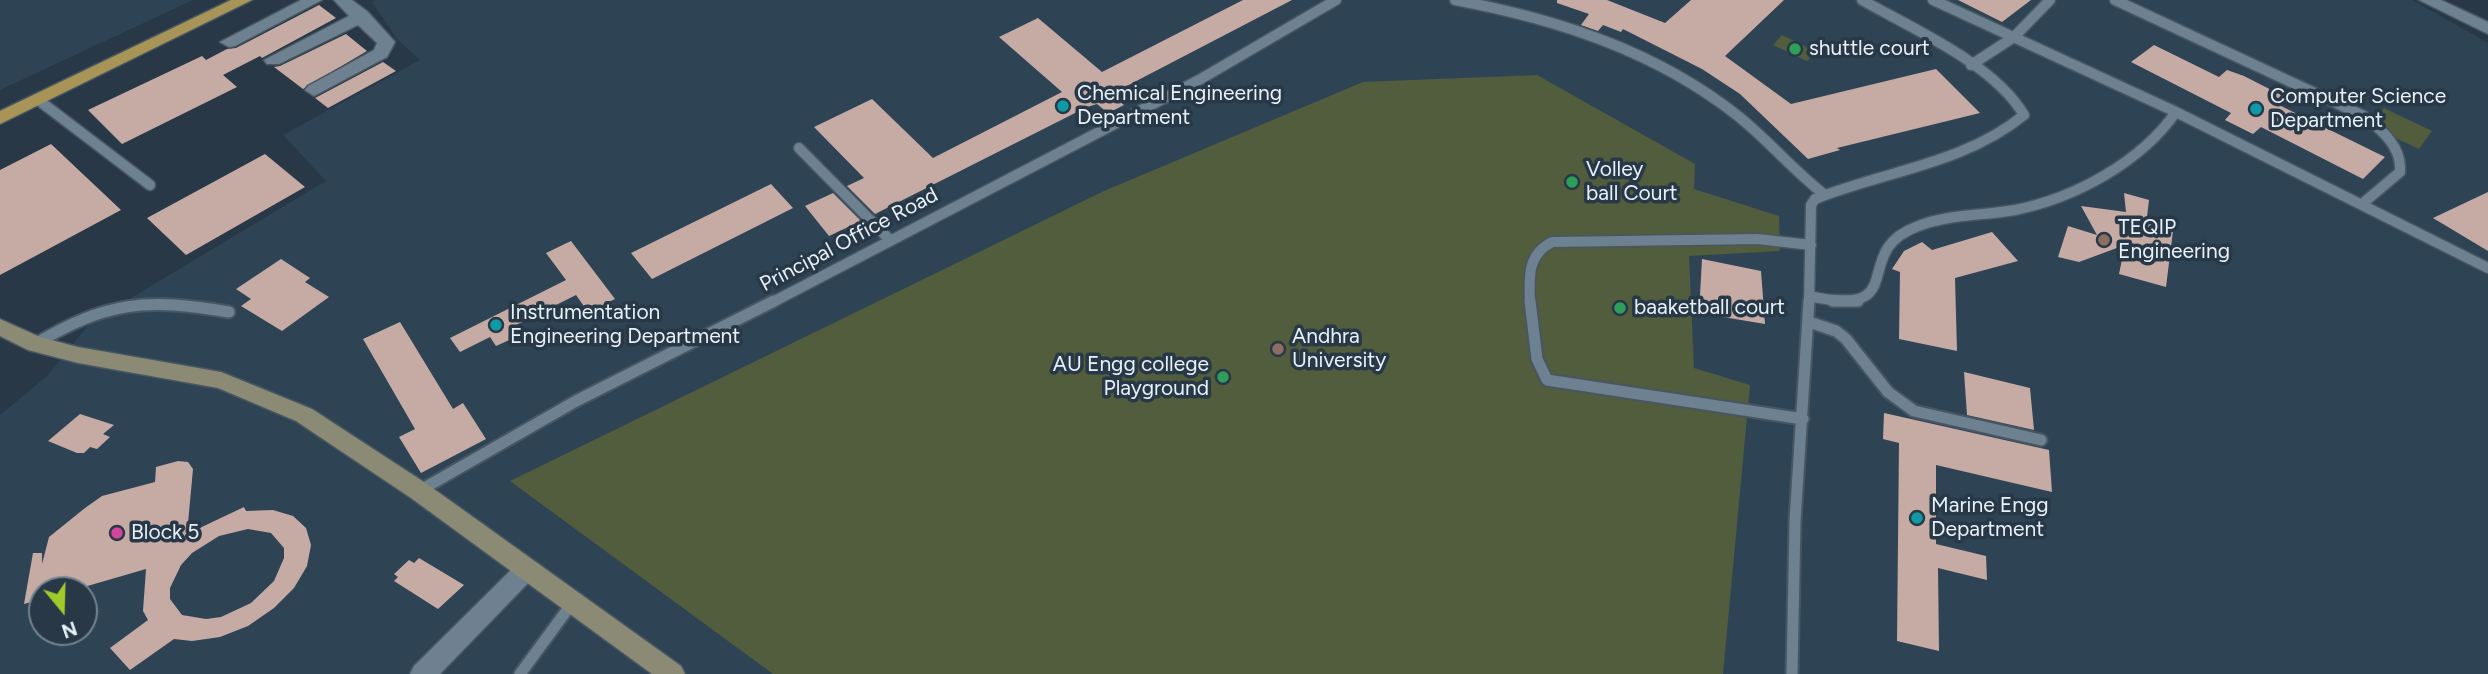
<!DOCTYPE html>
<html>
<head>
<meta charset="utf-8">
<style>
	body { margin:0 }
	#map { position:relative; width:2488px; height:674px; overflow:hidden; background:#283846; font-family:Figtree,sans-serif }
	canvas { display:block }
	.north { position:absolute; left:28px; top:576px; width:70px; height:70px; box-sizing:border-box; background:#283846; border:2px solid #74828e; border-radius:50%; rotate:161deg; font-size:19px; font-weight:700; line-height:28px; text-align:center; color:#e6f1fa }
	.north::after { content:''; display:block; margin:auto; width:24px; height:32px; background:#a1c92a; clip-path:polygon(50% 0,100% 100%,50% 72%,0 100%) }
</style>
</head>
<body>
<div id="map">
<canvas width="2488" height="674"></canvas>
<div class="north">N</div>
</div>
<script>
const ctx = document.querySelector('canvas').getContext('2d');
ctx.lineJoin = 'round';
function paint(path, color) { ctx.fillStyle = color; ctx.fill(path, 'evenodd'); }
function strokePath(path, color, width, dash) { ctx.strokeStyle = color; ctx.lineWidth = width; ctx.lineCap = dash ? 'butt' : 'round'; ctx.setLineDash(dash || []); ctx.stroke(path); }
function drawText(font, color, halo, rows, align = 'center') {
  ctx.font = font + ' Figtree,sans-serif'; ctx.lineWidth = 7; ctx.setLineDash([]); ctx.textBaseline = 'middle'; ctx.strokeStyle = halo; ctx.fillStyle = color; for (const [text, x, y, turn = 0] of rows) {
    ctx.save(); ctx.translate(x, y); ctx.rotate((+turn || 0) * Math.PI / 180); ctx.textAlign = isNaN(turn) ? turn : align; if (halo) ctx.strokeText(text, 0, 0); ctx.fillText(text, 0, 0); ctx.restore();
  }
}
const built = new Path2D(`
	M 0,0 L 193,0 L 0,90 Z
	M 376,0 L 2412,0 L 2488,43 L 2488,674 L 0,674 L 0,415 L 47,376 L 91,322 L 326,181 L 283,135 L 420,60 L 397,39 L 372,2 ZM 42,590 L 84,590 L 84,632 L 42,632 Z`);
const green = new Path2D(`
	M 1782,35 L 1817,52 L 1807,61 L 1773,45 Z
	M 1537,75 L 1695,164 L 1694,189 L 1779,216 L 1780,251 L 1689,256 L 1694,368 L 1750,385 L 1723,674 L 773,674 L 510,481 L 1104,191 L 1363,82 Z
	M 2384,108 L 2432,131 L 2419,149 L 2368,125 Z`);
const building = new Path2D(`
	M 1243,0 L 1292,0 L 1119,90 L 1112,95 L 1124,105 L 1108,113 L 1097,104 L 1087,107 L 875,214 L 847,186 L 864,178 L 814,127 L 872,99 L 933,158 L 1062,92 L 999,37 L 1038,18 L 1102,72 Z
	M 1557,0 L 1607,0 L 1665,23 L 1691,0 L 1784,0 L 1725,56 L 1791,104 L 1936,69 L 1980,113 L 1837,148 L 1840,150 L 1808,159 L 1740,94 L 1702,69 L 1623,29 L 1621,32 L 1603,25 L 1598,31 L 1581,25 L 1589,14 L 1557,3 Z
	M 1958,0 L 2031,0 L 2002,22 Z
	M 319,5 L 336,18 L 262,58 L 260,56 L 223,75 L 237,87 L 122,144 L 88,110 L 202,56 L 206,60 L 227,49 L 236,48 Z
	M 346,34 L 367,51 L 303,89 L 274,67 L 280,66 Z
	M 2154,45 L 2219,77 L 2227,70 L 2244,76 L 2289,99 L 2281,106 L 2385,157 L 2363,179 L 2261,127 L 2253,134 L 2225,120 L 2231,113 L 2131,62 Z
	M 383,62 L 396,71 L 328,108 L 315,98 Z
	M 51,144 L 121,210 L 0,275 L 0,170 Z
	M 265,154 L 305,187 L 186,255 L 147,218 Z
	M 771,184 L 793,208 L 652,279 L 631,253 Z
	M 2488,192 L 2488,251 L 2433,218 Z
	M 833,193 L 861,221 L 829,236 L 805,206 Z
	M 2124,193 L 2149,200 L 2147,217 L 2174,223 L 2166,287 L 2119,274 L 2125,245 L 2079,262 L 2058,257 L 2068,226 L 2097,235 L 2081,206 L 2126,212 Z
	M 1992,232 L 2018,261 L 1955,278 L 1957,351 L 1899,339 L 1900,272 L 1892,269 L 1904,251 L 1922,242 L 1932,250 Z
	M 571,241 L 615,299 L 588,312 L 576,295 L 510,328 L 516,337 L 496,346 L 490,337 L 460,352 L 450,338 L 566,280 L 546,253 Z
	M 281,259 L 310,278 L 305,282 L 329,297 L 282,331 L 241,306 L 251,299 L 236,289 Z
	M 1702,259 L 1761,271 L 1765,324 L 1699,313 Z
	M 400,322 L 453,409 L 463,403 L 486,439 L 421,473 L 399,437 L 415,429 L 363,339 Z
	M 1964,372 L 2030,388 L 2034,430 L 1967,415 Z
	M 1884,413 L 2049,450 L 2052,492 L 1936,465 L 1936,544 L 1986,556 L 1987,580 L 1938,568 L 1939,651 L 1897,641 L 1899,443 L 1883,439 Z
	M 80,414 L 114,425 L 103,434 L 110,437 L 97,449 L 90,447 L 84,453 L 77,453 L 48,441 Z
	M 178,461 L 188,462 L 193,469 L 187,534 L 244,507 L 246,511 L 273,510 L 293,516 L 306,528 L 311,545 L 307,566 L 294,588 L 274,608 L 248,626 L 220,637 L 192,641 L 174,639 L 130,670 L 110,648 L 148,620 L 143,611 L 146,569 L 84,587 L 84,590 L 42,590 L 42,599 L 24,604 L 33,553 L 42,553 L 42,564 L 49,537 L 85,508 L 102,496 L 155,482 L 156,467 ZM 248,529 L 271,533 L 284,548 L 284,558 L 274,581 L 251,603 L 221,617 L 206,619 L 182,615 L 170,599 L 170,588 L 181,565 L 192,553 L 219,536 Z
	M 419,558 L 464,585 L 438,609 L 394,581 L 398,577 L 394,574 L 409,560 L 414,563 Z`);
const laneFar1 = new Path2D(`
	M 1455,0 C 1557,19 1656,51 1738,116 C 1769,141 1794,171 1825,195
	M 1933,0 L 2176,112 L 2488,268
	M 2115,0 L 2364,116 C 2383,131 2402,147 2400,172 L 2362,204
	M 1971,65 L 2014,37 L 2050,0
	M 37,99 L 150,185
	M 799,148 L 889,239
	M 1809,296 C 1913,319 1849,252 1916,227 C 1947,214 1982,216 2015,210 C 2075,198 2141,162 2176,112
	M 771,303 L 1199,80 L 1336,0
	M 1530,303 C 1529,277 1527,255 1552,242 L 1757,239 L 1811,245
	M 1809,303 L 1811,205 L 1815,199 C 1885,171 1964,164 2024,115 C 1994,64 1913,29 1862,0`);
const lane = new Path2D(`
	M 1530,301 L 1537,359 L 1547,380 L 1803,419
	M 1833,301 L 1858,301
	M 1809,322 L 1836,331 L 1846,339 L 1888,392 L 1914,411 L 2041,440
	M 35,344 C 108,301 146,298 229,312
	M 419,491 L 576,401 L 774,301
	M 520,674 L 573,602
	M 1792,674 L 1795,521 L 1809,301`);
const street = new Path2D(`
	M 301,0 L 322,0 L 235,46 L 229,47 L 220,42 Z
	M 334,0 L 352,0 L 368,12 L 395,42 L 387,57 L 314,96 L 305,90 L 308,86 L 374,50 L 377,43 L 358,25 L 279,64 L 267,64 L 264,60 L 349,16 Z
	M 2419,0 L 2441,0 L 2488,22 L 2488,34 Z
	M 526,560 L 534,563 L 538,570 L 534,577 L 440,674 L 410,674 L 414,666 L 518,563 Z`);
const secondary = new Path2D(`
	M 0,319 L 40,337 L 78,347 L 221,372 L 312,409 L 427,484 L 681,666 L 685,674 L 652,674 L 411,498 L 296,421 L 218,388 L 78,363 L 28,350 L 0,336 Z`);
const primary = new Path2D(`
	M 231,0 L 252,0 L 0,124 L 0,111 Z`);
const markers = [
	[1795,49,7,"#2e9e5b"],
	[1063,106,7,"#0f9aa8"],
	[2256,109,7,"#0f9aa8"],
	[1572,182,7,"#2e9e5b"],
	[2104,240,7,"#8d6e63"],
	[1620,308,7,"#2e9e5b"],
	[496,325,7,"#0f9aa8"],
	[1278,349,7,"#8d6e63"],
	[1223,377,7,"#2e9e5b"],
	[1917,518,7,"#0f9aa8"],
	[117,533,7,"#d1479c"]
];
const poiNames = [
	["shuttle court",1809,49],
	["Chemical Engineering",1077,94],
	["Department",1077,118],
	["Computer Science",2270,97],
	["Department",2270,121],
	["Volley",1586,170],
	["ball Court",1586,194],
	["TEQIP",2118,228],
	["Engineering",2118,252],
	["baaketball court",1634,308],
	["Instrumentation",510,313],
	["Engineering Department",510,337],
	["Andhra",1292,337],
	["University",1292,361],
	["AU Engg college",1209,365,"right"],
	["Playground",1209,389,"right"],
	["Marine Engg",1931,506],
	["Department",1931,530],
	["Block 5",131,533]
];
const streetNames = [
	["Principal Office Road",849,240,-28]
];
paint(built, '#2e4455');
paint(green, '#515d3c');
paint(building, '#c6aba5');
strokePath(laneFar1, '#485662', 13);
strokePath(lane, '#485662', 15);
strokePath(street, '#485662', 3);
strokePath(secondary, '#485662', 3);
strokePath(primary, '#485662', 3);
strokePath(laneFar1, '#6e8191', 10);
strokePath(lane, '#6e8191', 11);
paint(street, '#6e8191');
paint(secondary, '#8b8a74');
paint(primary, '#a89457');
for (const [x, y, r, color] of markers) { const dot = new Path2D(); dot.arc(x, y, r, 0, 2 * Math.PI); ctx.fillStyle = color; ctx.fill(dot); strokePath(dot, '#283846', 2.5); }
drawText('21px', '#e6f1fa', '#283846', poiNames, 'left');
drawText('21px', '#e6f1fa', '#283846', streetNames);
</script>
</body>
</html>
